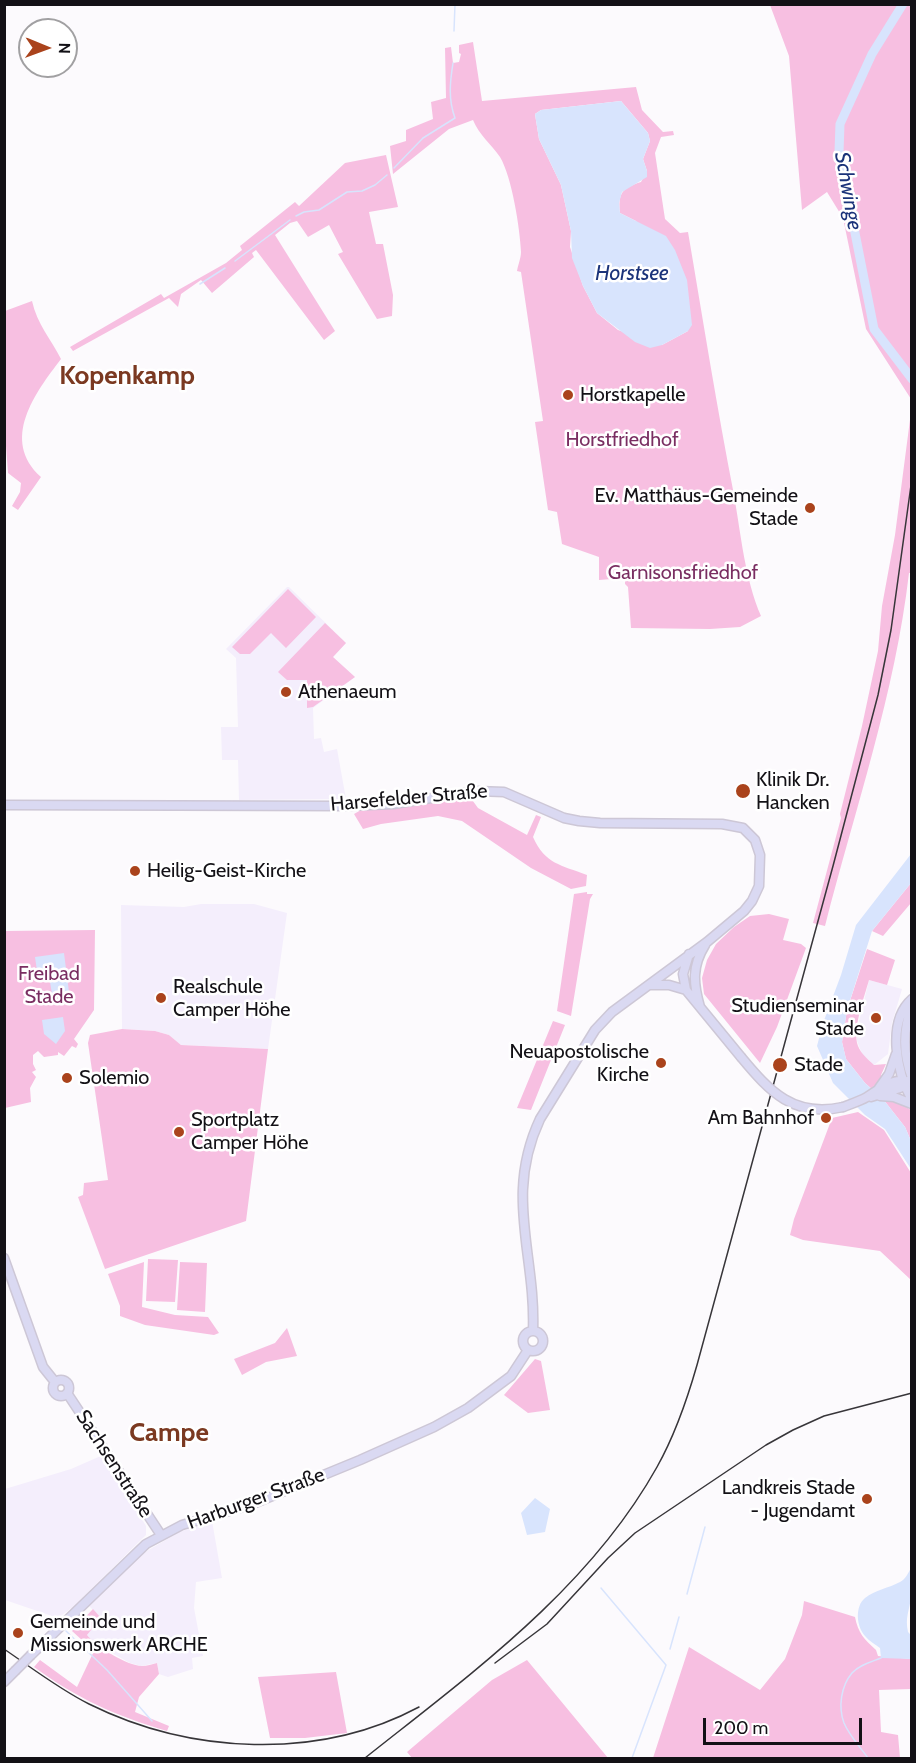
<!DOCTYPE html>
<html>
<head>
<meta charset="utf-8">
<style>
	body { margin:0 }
	#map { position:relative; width:916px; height:1763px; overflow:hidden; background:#fcfafd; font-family:Cabin,sans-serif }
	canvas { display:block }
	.frame { position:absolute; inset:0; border:6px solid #131116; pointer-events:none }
	.north { position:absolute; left:18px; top:18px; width:60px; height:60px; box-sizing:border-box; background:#fff; border:2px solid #a1a0a2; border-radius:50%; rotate:91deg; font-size:16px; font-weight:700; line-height:24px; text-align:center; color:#131116 }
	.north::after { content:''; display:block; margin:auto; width:21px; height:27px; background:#aa431c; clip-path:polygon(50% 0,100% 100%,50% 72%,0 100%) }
	.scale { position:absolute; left:703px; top:1718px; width:159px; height:27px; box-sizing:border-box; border:3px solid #131116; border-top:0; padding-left:8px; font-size:18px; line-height:21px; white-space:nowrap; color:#131116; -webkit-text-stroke:4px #fff; paint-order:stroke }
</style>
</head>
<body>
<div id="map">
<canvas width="916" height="1763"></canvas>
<div class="frame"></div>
<div class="north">N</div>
<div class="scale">200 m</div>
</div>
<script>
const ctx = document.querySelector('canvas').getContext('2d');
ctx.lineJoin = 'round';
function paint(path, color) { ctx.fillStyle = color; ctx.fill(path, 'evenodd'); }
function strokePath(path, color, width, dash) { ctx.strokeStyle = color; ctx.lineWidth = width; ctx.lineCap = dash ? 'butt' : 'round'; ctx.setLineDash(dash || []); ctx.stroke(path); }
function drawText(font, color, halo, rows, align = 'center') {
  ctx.font = font + ' Cabin,sans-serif'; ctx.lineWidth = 5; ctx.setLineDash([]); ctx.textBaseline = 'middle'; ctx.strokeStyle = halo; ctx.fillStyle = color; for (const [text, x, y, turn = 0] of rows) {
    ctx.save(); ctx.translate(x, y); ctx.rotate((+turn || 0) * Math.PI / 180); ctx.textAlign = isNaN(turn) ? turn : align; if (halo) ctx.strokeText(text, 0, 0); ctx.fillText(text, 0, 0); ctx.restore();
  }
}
const built = new Path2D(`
	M 287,587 L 289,587 L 346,643 L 333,657 L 355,677 L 313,708 L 314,739 L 321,738 L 324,752 L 337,749 L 346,799 L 239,800 L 238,760 L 222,760 L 221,727 L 238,727 L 236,658 L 226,649 Z
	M 201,904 L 254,904 L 287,913 L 268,1049 L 181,1045 L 169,1035 L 155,1031 L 122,1029 L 121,905 L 184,907 Z
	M 869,980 L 902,989 L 892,1023 L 888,1054 L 874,1065 L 862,1054 L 857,1041 L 857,1030 Z
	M 103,1455 L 146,1526 L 146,1535 L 73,1607 L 58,1618 L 5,1600 L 5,1489 L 71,1469 Z
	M 212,1521 L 222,1578 L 196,1582 L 194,1608 L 203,1656 L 192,1658 L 193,1669 L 168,1677 L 159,1674 L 157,1663 L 141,1666 L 130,1663 L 94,1643 L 87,1635 L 101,1618 L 88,1605 L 142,1554 L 179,1532 Z`);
const green = new Path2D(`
	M 770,5 L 911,5 L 911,399 L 866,329 L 843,218 L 827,192 L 802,210 L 789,56 Z
	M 473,42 L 482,101 L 636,87 L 642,110 L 663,132 L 673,131 L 674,135 L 661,137 L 655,153 L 665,219 L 680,233 L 688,232 C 703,320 717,408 734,495 C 741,535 745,579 761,616 L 740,627 L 710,629 L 631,628 L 628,587 L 625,584 L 625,578 L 599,580 L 599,557 L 562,544 L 557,512 L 548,510 L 535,422 L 543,421 L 521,272 L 517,271 C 518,265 521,258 521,252 C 520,229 512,177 500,157 C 491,144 479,135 473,120 L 449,129 L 393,174 L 390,146 L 406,141 L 406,130 L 433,119 L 431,102 L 446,98 L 445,48 L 451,47 L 453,63 L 459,62 L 461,54 L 459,53 L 459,45 ZM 621,101 L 648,133 L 650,141 L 643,159 L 647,171 L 641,182 C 622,188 618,193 620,213 L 636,221 L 688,331 L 662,345 L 618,330 L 597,313 L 583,286 L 570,247 L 571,231 L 561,185 L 539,139 L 535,114 L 541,110 Z
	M 386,155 L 398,207 L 369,212 L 376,244 L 383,244 L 393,295 L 392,316 L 377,319 L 338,254 L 343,252 L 329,225 L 308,237 L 297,221 L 290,223 L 275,235 L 335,331 L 324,340 L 256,250 L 252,253 L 254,257 L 212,293 L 201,280 L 181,294 L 178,307 L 169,298 L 82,346 L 73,351 L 70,347 L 161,294 L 164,298 L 226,263 L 242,250 L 240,246 L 295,202 L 299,206 L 345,163 Z
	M 32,301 C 37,324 51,339 61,359 C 35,393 0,440 41,477 L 18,510 L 12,506 L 20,492 L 21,483 L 8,473 L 6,446 L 5,445 L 5,311 Z
	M 911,412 L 911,573 L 909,573 C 895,694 855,809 825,926 L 813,923 L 841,818 L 840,814 L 862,726 L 878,651 L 882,606 L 895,535 Z
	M 288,589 L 316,617 L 286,648 L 271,633 L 250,654 L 240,654 L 232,647 Z
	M 325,623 L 346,643 L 333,657 L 355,677 L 313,707 L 307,708 L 307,680 L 287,680 L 278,672 Z
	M 470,797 L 478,808 L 527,835 L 536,815 L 541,817 L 533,837 C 545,864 561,865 587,875 L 586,886 L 571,889 L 531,868 L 462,821 L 438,816 L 381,824 L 363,829 L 354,814 L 361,810 Z
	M 911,883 L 911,903 L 883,936 L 872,931 Z
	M 587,892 L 587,894 L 593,894 L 590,899 L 571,1016 L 557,1011 L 574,894 Z
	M 769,914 L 789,919 L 783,940 L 801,944 L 806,948 L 777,1027 L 760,1063 L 704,994 L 702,978 L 707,960 L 716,944 L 734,927 L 750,916 Z
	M 95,930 L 94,1010 L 74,1039 L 78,1044 L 76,1048 L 72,1046 L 64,1056 L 58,1052 L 58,1055 L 44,1057 L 38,1051 L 33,1055 L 33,1064 L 36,1070 L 32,1072 L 36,1077 L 30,1088 L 31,1102 L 5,1108 L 5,931 Z
	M 867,949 L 895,960 L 887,985 L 869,980 C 864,998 852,1030 858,1046 C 861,1054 868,1059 874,1065 L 886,1064 L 881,1075 L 898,1102 L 911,1110 L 911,1141 L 905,1127 L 883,1099 L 865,1083 L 846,1059 L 842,1042 L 847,1010 Z
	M 553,1021 L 565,1025 L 531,1110 L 517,1108 Z
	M 122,1029 L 155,1031 L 169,1035 L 181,1045 L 268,1049 L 246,1221 L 105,1269 L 78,1197 L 83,1195 L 84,1183 L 108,1180 L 88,1043 L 90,1035 Z
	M 858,1112 L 884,1130 L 911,1173 L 911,1280 L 880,1251 L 803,1240 L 790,1235 L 794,1219 L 832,1118 Z
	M 148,1259 L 178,1260 L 175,1302 L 146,1301 Z
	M 144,1262 L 142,1307 L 175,1315 L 208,1317 L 219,1333 L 214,1335 L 145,1325 L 120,1316 L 120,1306 L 108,1274 Z
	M 180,1262 L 207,1263 L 205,1312 L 177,1310 Z
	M 287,1328 L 297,1356 L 266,1362 L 242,1375 L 234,1359 L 275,1343 Z
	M 535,1359 L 541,1361 L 550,1410 L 528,1413 L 504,1395 Z
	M 804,1601 L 855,1617 C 858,1633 864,1639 876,1650 L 878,1656 L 911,1659 L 911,1689 L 879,1690 L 881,1732 L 898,1735 L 900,1758 L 653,1758 L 689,1647 L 760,1690 L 785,1659 L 802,1615 Z
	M 93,1609 L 101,1618 L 87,1635 C 96,1646 127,1666 142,1666 C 147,1666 152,1664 157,1663 L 159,1674 L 139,1697 L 135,1712 L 169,1726 L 167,1731 C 114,1715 78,1699 34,1667 L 40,1660 L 77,1687 L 94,1651 L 72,1631 Z
	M 527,1660 L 608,1758 L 412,1758 L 407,1752 L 492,1680 Z
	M 336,1672 L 347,1733 L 305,1738 L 270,1738 L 258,1677 Z`);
const water = new Path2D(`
	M 621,101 L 648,133 L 650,141 L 643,159 L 647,171 L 647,177 L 622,192 L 619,203 L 620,213 L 666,236 L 675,250 L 687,280 L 692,325 L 688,331 L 662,345 L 650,348 L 635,342 L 597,313 L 583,286 L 572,258 L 571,231 L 561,185 L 539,139 L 535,114 L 541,110 Z
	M 911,854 L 911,883 L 872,931 L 847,1010 L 842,1042 L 846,1059 L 865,1083 L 883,1099 L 905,1127 L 911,1141 L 911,1169 L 885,1129 L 865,1115 L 833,1083 L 817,1046 L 823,1023 L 841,975 L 856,925 Z
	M 64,953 L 69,992 L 52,994 L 48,970 L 37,971 L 35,957 Z
	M 63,1017 L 65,1031 L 56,1044 L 44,1034 L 42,1020 Z
	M 535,1498 L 550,1509 L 545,1532 L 527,1535 L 521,1513 Z
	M 911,1568 C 912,1578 913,1589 911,1598 C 909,1612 905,1617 908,1632 L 911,1635 L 911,1659 L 881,1658 L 880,1648 C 875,1644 869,1641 865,1636 C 856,1626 855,1606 865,1598 C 875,1590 889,1588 900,1582 C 906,1579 908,1573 911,1568 Z`);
const stream = new Path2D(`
	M 454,31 L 455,4
	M 394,168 L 423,138 L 455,118 C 448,99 450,82 453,63
	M 296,216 L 304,212 L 319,210 L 347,192 L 362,191 L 375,185 L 387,175
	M 235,261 L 290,220
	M 200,284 L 225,268
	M 601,1588 L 666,1665 L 632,1758
	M 687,1594 L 705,1527
	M 66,1631 L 107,1670 L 152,1721
	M 670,1649 L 679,1617
	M 868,1758 C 860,1747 849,1735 844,1723 C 838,1707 841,1686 852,1673 C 859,1665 871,1662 881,1658`);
const river = new Path2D(`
	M 903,4 L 872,54 L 840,124 L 839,152 L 874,329 L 912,379`);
const secondary = new Path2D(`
	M 4,805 L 346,806 L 393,804 L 476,791 L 504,792 L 564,818 L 579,821 L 600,823 L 722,824 L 743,828 L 755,840 L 760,855 L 759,886 L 752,901 L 744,911 L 707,942 L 612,1012 L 595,1030 L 540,1119 C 504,1196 536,1254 533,1331
	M 689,954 L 683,974 L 686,990 L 741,1057
	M 650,985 L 669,985 L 686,990
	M 912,999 C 886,1022 897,1074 912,1100
	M 912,1006 C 903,1029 903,1054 912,1078
	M 700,1007 C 693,983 692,966 705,945
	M 879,1088 L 889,1074 L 896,1054
	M 880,1096 L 894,1097 L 912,1104
	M 871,1097 L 900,1088 L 908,1081
	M 843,1107 C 851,1104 860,1101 867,1097 C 880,1089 895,1075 912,1083
	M 4,1258 L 43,1367 L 55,1382
	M523 1341a10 10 0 1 1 20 0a10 10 0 1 1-20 0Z
	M53 1388a8 8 0 1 1 16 0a8 8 0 1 1-16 0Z
	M 67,1393 L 161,1535
	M 31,1655 L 146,1544 L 182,1525 L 253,1504 L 360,1460 L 434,1427 L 468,1408 L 511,1376 L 528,1350
	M 4,1682 L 15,1671`);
const rail = new Path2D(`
	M 4,1649 C 32,1668 59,1689 89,1704 C 190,1754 318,1761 419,1707
	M 495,1663 L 547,1624 L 608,1558 L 635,1533 L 766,1445 L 793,1430 L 824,1416 L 912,1393
	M 365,1758 C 472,1673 589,1589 657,1467 C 675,1435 687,1400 697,1365 L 833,866 L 878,695 L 891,630 L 912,478`);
const secondaryBridge = new Path2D(`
	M 741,1057 C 770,1092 794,1118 843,1107
	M 15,1671 L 31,1655`);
const markers = [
	[568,395,6,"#aa431c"],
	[810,508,6,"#aa431c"],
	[286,692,6,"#aa431c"],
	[743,791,8,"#aa431c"],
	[135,871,6,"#aa431c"],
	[161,998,6,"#aa431c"],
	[876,1018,6,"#aa431c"],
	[661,1063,6,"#aa431c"],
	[780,1065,8,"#aa431c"],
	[67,1078,6,"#aa431c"],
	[826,1118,6,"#aa431c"],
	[179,1132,6,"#aa431c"],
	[867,1499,6,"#aa431c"],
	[18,1633,6,"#aa431c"]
];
const poiNames = [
	["Horstkapelle",580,395],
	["Ev. Matthäus-Gemeinde",798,496,"right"],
	["Stade",798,519,"right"],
	["Athenaeum",298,692],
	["Klinik Dr.",756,780],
	["Hancken",756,803],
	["Heilig-Geist-Kirche",147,871],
	["Realschule",173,987],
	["Camper Höhe",173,1010],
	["Studienseminar",864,1006,"right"],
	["Stade",864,1029,"right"],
	["Neuapostolische",649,1052,"right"],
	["Kirche",649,1075,"right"],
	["Stade",794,1065],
	["Solemio",79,1078],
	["Am Bahnhof",814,1118,"right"],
	["Sportplatz",191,1120],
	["Camper Höhe",191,1143],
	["Landkreis Stade",855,1488,"right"],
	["- Jugendamt",855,1511,"right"],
	["Gemeinde und",30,1622],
	["Missionswerk ARCHE",30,1645]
];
const parkNames = [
	["Horstfriedhof",622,440],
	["Garnisonsfriedhof",683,573],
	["Freibad",49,974],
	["Stade",49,997]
];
const streetNames = [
	["Harsefelder Straße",409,798,-5],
	["Sachsenstraße",114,1464,57],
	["Harburger Straße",256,1499,-20]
];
const waterNames = [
	["Schwinge",848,191,80],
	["Horstsee",632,274]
];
const districtNames = [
	["Kopenkamp",127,376],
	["Campe",169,1433]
];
paint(built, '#f4eefc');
paint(green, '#f7bfe1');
paint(water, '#d8e4fd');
strokePath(stream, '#d8e4fd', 1.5);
strokePath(river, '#d8e4fd', 9);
strokePath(secondary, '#cdc7d6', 11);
strokePath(secondary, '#dad9f2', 8);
strokePath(rail, '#373539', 1.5);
strokePath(secondaryBridge, '#cdc7d6', 11, []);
strokePath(secondaryBridge, '#dad9f2', 8);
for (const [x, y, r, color] of markers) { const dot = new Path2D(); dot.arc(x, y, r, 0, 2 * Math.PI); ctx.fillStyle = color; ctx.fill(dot); strokePath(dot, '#fff', 2); }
drawText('20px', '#131116', '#fff', poiNames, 'left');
drawText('20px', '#7a2e62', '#fff', parkNames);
drawText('20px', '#131116', '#fff', streetNames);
drawText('italic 21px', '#1b337a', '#fff', waterNames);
drawText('bold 26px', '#7b3921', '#fff', districtNames);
</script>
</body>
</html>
